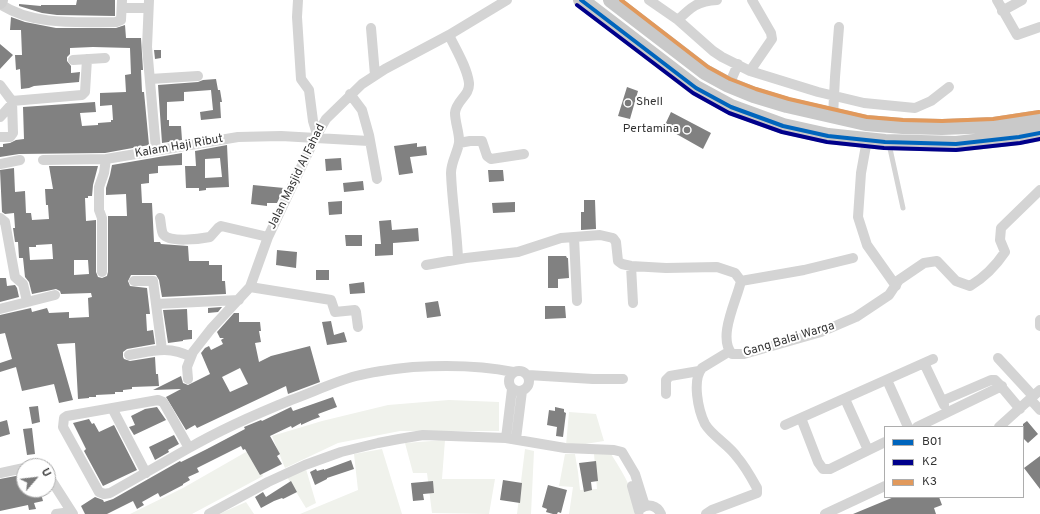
<!DOCTYPE html>
<html>
<head>
<meta charset="utf-8">
<style>
	body { margin:0 }
	#map { position:relative; width:1040px; height:514px; overflow:hidden; background:#fff; font-family:Overpass,sans-serif }
	canvas { display:block }
	.legend { position:absolute; left:884px; top:426px; width:140px; height:72px; box-sizing:border-box; background:#fff; border:1px solid #adadad; margin:0; padding:5px 7px; list-style:none; font-size:12px; color:#333 }
	.legend li { display:flex; align-items:center; gap:8px; height:20px }
	.legend b { width:20px; border:1px solid #adadad }
	.north { position:absolute; left:16px; top:458px; width:40px; height:40px; box-sizing:border-box; background:#fff; border:1px solid #adadad; border-radius:50%; rotate:62deg; font-size:11px; font-weight:700; line-height:16px; text-align:center; color:#333 }
	.north::after { content:''; display:block; margin:auto; width:14px; height:18px; background:#7a7a7a; clip-path:polygon(50% 0,100% 100%,50% 72%,0 100%) }
</style>
</head>
<body>
<div id="map">
<canvas width="1040" height="514"></canvas>
<ul class="legend">
<li><b style="height:5px;background:#0065bd"></b>B01</li>
<li><b style="height:5px;background:#00008b"></b>K2</li>
<li><b style="height:5px;background:#e1995c"></b>K3</li>
</ul>
<div class="north">U</div>
</div>
<script>
const ctx = document.querySelector('canvas').getContext('2d');
ctx.lineJoin = 'round';
function paint(path, color) { ctx.fillStyle = color; ctx.fill(path, 'evenodd'); }
function strokePath(path, color, width, dash) { ctx.strokeStyle = color; ctx.lineWidth = width; ctx.lineCap = dash ? 'butt' : 'round'; ctx.setLineDash(dash || []); ctx.stroke(path); }
function drawText(font, color, halo, rows, align = 'center') {
  ctx.font = font + ' Overpass,sans-serif'; ctx.lineWidth = 4; ctx.setLineDash([]); ctx.textBaseline = 'middle'; ctx.strokeStyle = halo; ctx.fillStyle = color; for (const [text, x, y, turn = 0] of rows) {
    ctx.save(); ctx.translate(x, y); ctx.rotate((+turn || 0) * Math.PI / 180); ctx.textAlign = isNaN(turn) ? turn : align; if (halo) ctx.strokeText(text, 0, 0); ctx.fillText(text, 0, 0); ctx.restore();
  }
}
const green = new Path2D(`
	M 449,400 L 499,402 L 499,431 L 400,431 L 338,443 L 285,468 L 272,436 L 322,421 L 388,405 Z
	M 569,412 L 596,414 L 604,441 L 579,445 L 566,445 Z
	M 445,440 L 442,479 L 495,479 L 489,514 L 432,513 L 427,473 L 413,473 L 405,443 Z
	M 253,448 L 263,476 L 192,514 L 130,514 L 183,488 Z
	M 382,449 L 402,514 L 300,514 L 358,490 L 354,454 Z
	M 525,449 L 534,451 L 531,514 L 517,514 Z
	M 565,454 L 575,454 L 578,472 L 580,490 L 597,489 L 594,454 L 611,454 C 620,468 639,497 635,514 L 569,514 L 573,487 L 559,486 Z
	M 306,469 L 316,503 L 306,508 L 287,477 Z
	M 246,502 L 254,514 L 219,514 Z`);
const building = new Path2D(`
	M 77,0 L 115,0 L 115,16 L 57,15 L 42,13 L 19,6 L 19,4 L 41,6 L 41,5 L 76,5 Z
	M 11,17 L 25,22 L 56,28 L 116,28 L 125,25 L 126,38 L 141,38 L 143,70 L 141,70 L 142,92 L 144,92 L 149,145 L 105,153 L 19,154 L 0,157 L 0,147 L 3,147 L 3,144 L 10,143 L 16,140 L 24,139 L 23,107 L 95,102 L 96,112 L 80,113 L 82,126 L 98,125 L 98,123 L 111,122 L 111,120 L 113,120 L 112,105 L 100,106 L 100,93 L 126,92 L 125,75 L 131,74 L 130,48 L 93,47 L 70,48 L 70,54 L 67,57 L 67,61 L 71,66 L 71,73 L 80,72 L 79,82 L 34,86 L 29,88 L 21,89 L 20,69 L 16,70 L 15,55 L 22,55 L 21,30 L 10,30 Z
	M 0,44 L 13,55 L 0,69 Z
	M 154,50 L 161,50 L 161,58 L 155,59 Z
	M 216,79 L 218,90 L 220,90 L 222,102 L 220,102 L 221,118 L 201,120 L 200,112 L 213,110 L 211,90 L 184,92 L 184,101 L 167,102 L 167,120 L 169,120 L 169,126 L 181,126 L 182,140 L 162,143 L 158,85 L 198,82 L 203,80 Z
	M 627,87 L 638,91 L 630,119 L 618,116 Z
	M 671,112 L 711,133 L 703,149 L 664,127 Z
	M 417,143 L 417,147 L 426,146 L 427,155 L 410,157 L 413,173 L 399,175 L 394,146 Z
	M 227,145 L 229,187 L 206,188 L 206,190 L 199,191 L 199,188 L 186,188 L 185,166 L 196,166 L 195,151 ZM 220,158 L 222,177 L 205,178 L 205,159 Z
	M 182,153 L 182,165 L 158,166 L 158,173 L 149,174 L 149,183 L 141,184 L 142,203 L 152,203 L 154,242 L 160,242 L 161,244 L 188,246 L 189,261 L 209,261 L 209,265 L 222,265 L 222,281 L 225,281 L 226,294 L 162,297 L 159,280 L 156,275 L 131,275 L 128,281 L 130,286 L 147,288 L 150,314 L 146,314 L 147,331 L 153,330 L 155,344 L 127,349 L 123,352 L 123,357 L 124,359 L 130,361 L 155,357 L 156,374 L 158,374 L 159,386 L 132,387 L 132,389 L 123,390 L 123,392 L 115,392 L 115,394 L 96,395 L 96,397 L 89,397 L 89,398 L 78,399 L 75,343 L 57,344 L 73,400 L 59,403 L 54,384 L 22,391 L 16,367 L 0,372 L 0,363 L 12,359 L 5,333 L 0,334 L 0,315 L 31,308 L 32,312 L 47,308 L 49,313 L 69,312 L 69,318 L 89,317 L 88,298 L 92,297 L 91,293 L 61,294 L 60,291 L 56,289 L 32,294 L 29,282 L 25,277 L 23,258 L 19,258 L 18,242 L 15,242 L 13,228 L 15,228 L 14,213 L 5,214 L 2,212 L 0,170 L 14,168 L 15,192 L 25,191 L 26,213 L 31,213 L 32,220 L 49,219 L 48,205 L 46,205 L 45,189 L 53,189 L 49,166 L 98,166 L 93,185 L 92,196 L 88,196 L 88,198 L 85,198 L 86,221 L 96,220 L 96,272 L 98,277 L 102,278 L 107,276 L 108,272 L 108,216 L 127,216 L 126,194 L 106,195 L 106,188 L 110,175 L 112,165 ZM 52,244 L 53,259 L 30,260 L 29,247 L 36,247 L 36,245 ZM 74,260 L 88,260 L 89,274 L 74,275 Z
	M 341,158 L 342,170 L 326,171 L 325,159 Z
	M 488,170 L 503,170 L 504,181 L 489,182 Z
	M 363,181 L 364,190 L 344,192 L 343,183 Z
	M 253,185 L 284,188 L 277,203 L 267,203 L 267,206 L 251,204 Z
	M 584,200 L 595,200 L 596,229 L 581,230 L 581,212 L 584,212 Z
	M 342,201 L 342,214 L 329,215 L 328,202 Z
	M 515,202 L 515,212 L 493,213 L 492,203 Z
	M 391,220 L 392,230 L 418,228 L 419,241 L 393,243 L 393,255 L 375,256 L 375,244 L 381,244 L 379,221 Z
	M 345,235 L 362,235 L 362,246 L 346,246 Z
	M 277,250 L 297,252 L 296,268 L 276,265 Z
	M 548,256 L 566,256 L 567,258 L 568,258 L 569,278 L 558,279 L 558,288 L 548,288 Z
	M 316,270 L 329,270 L 329,280 L 316,280 Z
	M 0,278 L 6,278 L 7,286 L 15,285 L 17,288 L 19,297 L 0,302 Z
	M 364,282 L 365,293 L 350,294 L 349,284 Z
	M 438,301 L 441,316 L 427,318 L 425,303 Z
	M 545,306 L 565,306 L 566,318 L 545,319 Z
	M 222,307 L 218,312 L 208,313 L 208,308 Z
	M 187,309 L 188,330 L 192,330 L 192,339 L 183,340 L 183,341 L 168,343 L 163,310 Z
	M 234,313 L 239,313 L 239,322 L 260,322 L 261,331 L 259,331 L 261,342 L 255,343 L 259,362 L 271,356 L 310,346 L 320,382 L 288,394 L 286,386 L 197,428 L 195,425 L 186,430 L 166,397 L 181,389 L 153,390 L 181,376 L 183,383 L 188,385 L 210,374 L 201,353 L 205,348 L 209,346 L 211,350 L 223,344 L 221,340 L 224,338 L 220,338 L 217,332 ZM 240,368 L 248,384 L 230,392 L 222,377 Z
	M 331,321 L 334,335 L 344,332 L 347,342 L 327,345 L 322,322 Z
	M 333,397 L 337,407 L 318,414 L 320,417 L 312,420 L 301,425 L 301,423 L 292,428 L 291,426 L 270,436 L 280,454 L 277,456 L 282,464 L 260,475 L 245,449 L 243,450 L 241,446 L 197,468 L 199,472 L 188,477 L 190,480 L 183,484 L 183,485 L 160,497 L 158,493 L 142,502 L 144,505 L 137,509 L 133,501 L 107,514 L 85,514 L 81,506 L 95,497 L 103,500 L 104,502 L 113,499 L 180,461 L 181,462 L 207,449 L 245,429 L 244,427 L 261,420 L 262,421 L 291,407 L 293,411 Z
	M 38,406 L 40,422 L 32,424 L 29,407 Z
	M 157,407 L 166,420 L 134,435 L 129,427 L 135,425 L 131,416 L 145,409 Z
	M 555,407 L 564,409 L 564,412 L 566,413 L 563,437 L 556,436 L 557,427 L 547,425 L 549,410 L 555,411 Z
	M 89,419 L 92,424 L 94,423 L 99,432 L 114,425 L 137,470 L 103,486 L 84,451 L 86,449 L 73,423 Z
	M 7,420 L 10,434 L 0,437 L 0,422 Z
	M 1027,421 L 1038,434 L 1028,443 L 1023,438 L 1023,424 Z
	M 32,428 L 35,454 L 27,455 L 23,429 Z
	M 174,435 L 179,444 L 168,450 L 169,452 L 155,460 L 149,447 Z
	M 1040,456 L 1040,489 L 1024,468 Z
	M 351,460 L 354,469 L 327,478 L 327,479 L 315,485 L 310,472 L 316,469 L 317,471 L 324,469 L 324,470 Z
	M 596,461 L 598,481 L 591,482 L 592,490 L 584,492 L 579,463 Z
	M 21,475 L 22,478 L 24,477 L 24,490 L 40,490 L 43,501 L 34,503 L 36,509 L 29,510 L 28,505 L 0,511 L 0,479 Z
	M 503,480 L 522,483 L 520,503 L 500,500 Z
	M 291,481 L 297,492 L 283,499 L 282,498 L 274,501 L 261,508 L 255,497 L 263,492 L 266,497 Z
	M 433,481 L 434,493 L 423,494 L 424,500 L 413,501 L 411,483 Z
	M 548,485 L 567,490 L 561,513 L 558,512 L 557,514 L 553,514 L 546,512 L 547,509 L 542,507 Z
	M 894,497 L 939,497 L 942,505 L 934,508 L 936,514 L 853,514 Z`);
const lane = new Path2D(`
	M 889,144 L 903,208`);
const street = new Path2D(`
	M 149,0 L 147,47 L 156,150
	M 298,0 L 297,17 L 301,79 L 309,90 L 313,121 L 317,134
	M 649,0 L 678,20 L 713,51 L 722,57 L 750,71 L 818,92 L 864,103 L 915,108 L 931,101 L 949,87
	M 997,0 L 1017,35 L 1040,27
	M 0,4 C 33,26 78,22 116,22 L 121,20 L 122,0
	M 122,8 L 148,8
	M 1002,11 L 1022,0
	M 678,20 C 691,7 698,1 717,0
	M 371,28 L 375,75
	M 449,35 C 456,50 467,67 469,83 C 470,96 456,100 455,113 C 455,123 460,134 459,143 C 457,154 451,162 451,173 C 452,202 457,230 458,259
	M 73,60 L 105,58
	M 750,71 L 772,39 L 771,33 L 752,0
	M 150,79 L 198,76
	M 0,85 L 12,101 L 82,95 L 85,92 L 87,59
	M 729,85 L 738,64
	M 350,94 L 362,110 L 369,135 L 377,179
	M 833,116 L 835,77 L 839,27
	M 0,117 L 12,104
	M 0,137 L 10,137 L 13,133 L 12,101
	M 867,140 L 861,173 L 858,217 L 867,245 L 896,286
	M 459,143 L 470,141 L 482,141 L 487,156 L 491,159 L 524,154
	M 43,160 L 106,159 L 238,137 L 281,136 L 369,141
	M 0,164 L 20,160
	M 0,218 L 5,222 L 15,277 L 23,284 L 27,301
	M 160,218 C 161,223 161,230 163,234 C 169,243 200,239 210,237 L 218,228 L 221,226 L 268,237
	M 574,237 L 577,301
	M 426,265 L 466,258 L 518,252 L 561,238 L 600,235 L 613,238 L 616,242 L 618,261 L 622,264 L 631,266 L 666,268 L 717,267 L 735,273 L 741,281 C 737,300 717,337 732,354 L 744,354 L 821,332 L 856,317 L 889,295 L 899,280 L 924,263 L 937,261 L 956,281 L 970,286 C 985,277 995,267 1005,252 L 1000,240 L 1001,228 L 1040,190
	M 631,266 L 633,303
	M 102,272 L 102,218 L 99,210 L 99,187 L 104,173 L 106,159
	M 134,281 L 153,281 L 156,304 L 239,300
	M 741,281 L 804,270 L 853,258
	M 250,287 L 331,300 L 335,312 L 355,310 L 356,312 L 358,327
	M 156,304 L 162,350
	M 0,309 L 55,295
	M 1040,320 L 1040,326
	M 129,355 C 152,351 169,345 191,357
	M 998,358 L 1033,396
	M 924,363 L 944,405
	M509 381a10 10 0 1 1 20 0a10 10 0 1 1-20 0Z
	M 528,375 L 593,379 L 623,379
	M 188,379 L 187,367 L 193,352 L 211,329 L 250,287 L 268,237 L 315,138 L 326,119 L 362,84 L 385,69 L 449,35 L 507,0
	M 887,380 L 908,427
	M 666,394 L 666,380 L 670,376 L 699,371
	M 845,399 L 868,450
	M 1030,399 L 1040,410
	M 158,400 L 163,402 L 166,407 L 189,448 L 110,493 L 104,494 L 99,492 L 63,427 L 64,418 L 67,416 Z
	M 942,401 L 991,380 L 995,380 L 999,384 L 1020,409
	M 112,408 L 146,473
	M 801,418 L 818,462 L 823,469 L 830,469 L 885,442
	M 785,425 L 933,359
	M 917,427 L 1002,386
	M 999,427 L 1040,390
	M 506,438 L 512,389
	M 516,439 L 522,391
	M 189,448 C 222,429 256,414 291,400 C 313,392 334,382 356,376 C 375,371 394,369 413,367 C 447,365 480,365 513,372
	M 34,466 L 38,466
	M 0,473 L 24,468
	M 48,475 L 73,514
	M 632,486 L 639,511
	M 640,509 C 648,503 657,505 661,514
	M 56,514 L 71,512
	M 209,514 L 268,482 L 305,465 L 341,452 L 378,443 L 399,439 L 423,435 L 506,438 L 565,448 L 614,450 L 622,452 L 635,474 L 645,506
	M 706,514 L 712,510 L 757,493 L 757,488 C 751,477 745,466 737,457 C 729,445 712,436 705,424 C 698,410 692,380 702,368 L 730,351
	M 825,514 L 885,486`);
const secondary = new Path2D(`
	M 0,2 L 1,0`);
const primary = new Path2D(`
	M 581,0 L 696,88 L 731,107 L 783,126 L 828,136 L 885,142 L 956,144 L 1019,137 L 1040,133
	M 611,0 L 705,72 L 727,84 L 754,95 L 787,105 L 866,123 L 903,126 L 942,127 L 994,125 L 1040,118`);
const bus1 = new Path2D(`
	M 581,0 L 696,88 L 731,107 L 783,126 L 828,136 L 885,142 L 956,144 L 1019,137 L 1040,133`);
const bus2 = new Path2D(`
	M 577,5 L 693,93 L 729,113 L 782,132 L 827,142 L 884,148 L 956,150 L 1020,143 L 1040,139`);
const bus3 = new Path2D(`
	M 621,0 L 708,67 L 730,79 L 756,89 L 789,99 L 867,117 L 903,120 L 942,121 L 993,119 L 1039,112`);
const markers = [
	[628,103,4,"#7a7a7a"],
	[687,130,4,"#7a7a7a"]
];
const poiNames = [
	["Shell",636,103],
	["Pertamina",679,130,"right"]
];
const streetNames = [
	["Kalam Haji Ribut",179,147,-10],
	["Jalan Masjid Al Fahad",297,177,-64],
	["Gang Balai Warga",789,340,-17]
];
paint(green, '#f0f2ec');
paint(building, '#818181');
strokePath(lane, '#d4d4d4', 5);
strokePath(street, '#d4d4d4', 10);
strokePath(secondary, '#cfcfcf', 14);
strokePath(primary, '#c9c9c9', 16);
strokePath(bus1, '#0065bd', 4);
strokePath(bus2, '#00008b', 4);
strokePath(bus3, '#e1995c', 4);
for (const [x, y, r, color] of markers) { const dot = new Path2D(); dot.arc(x, y, r, 0, 2 * Math.PI); ctx.fillStyle = color; ctx.fill(dot); strokePath(dot, '#fff', 1.5); }
drawText('12px', '#333', '#fff', poiNames, 'left');
drawText('12px', '#333', '#fff', streetNames);
</script>
</body>
</html>
